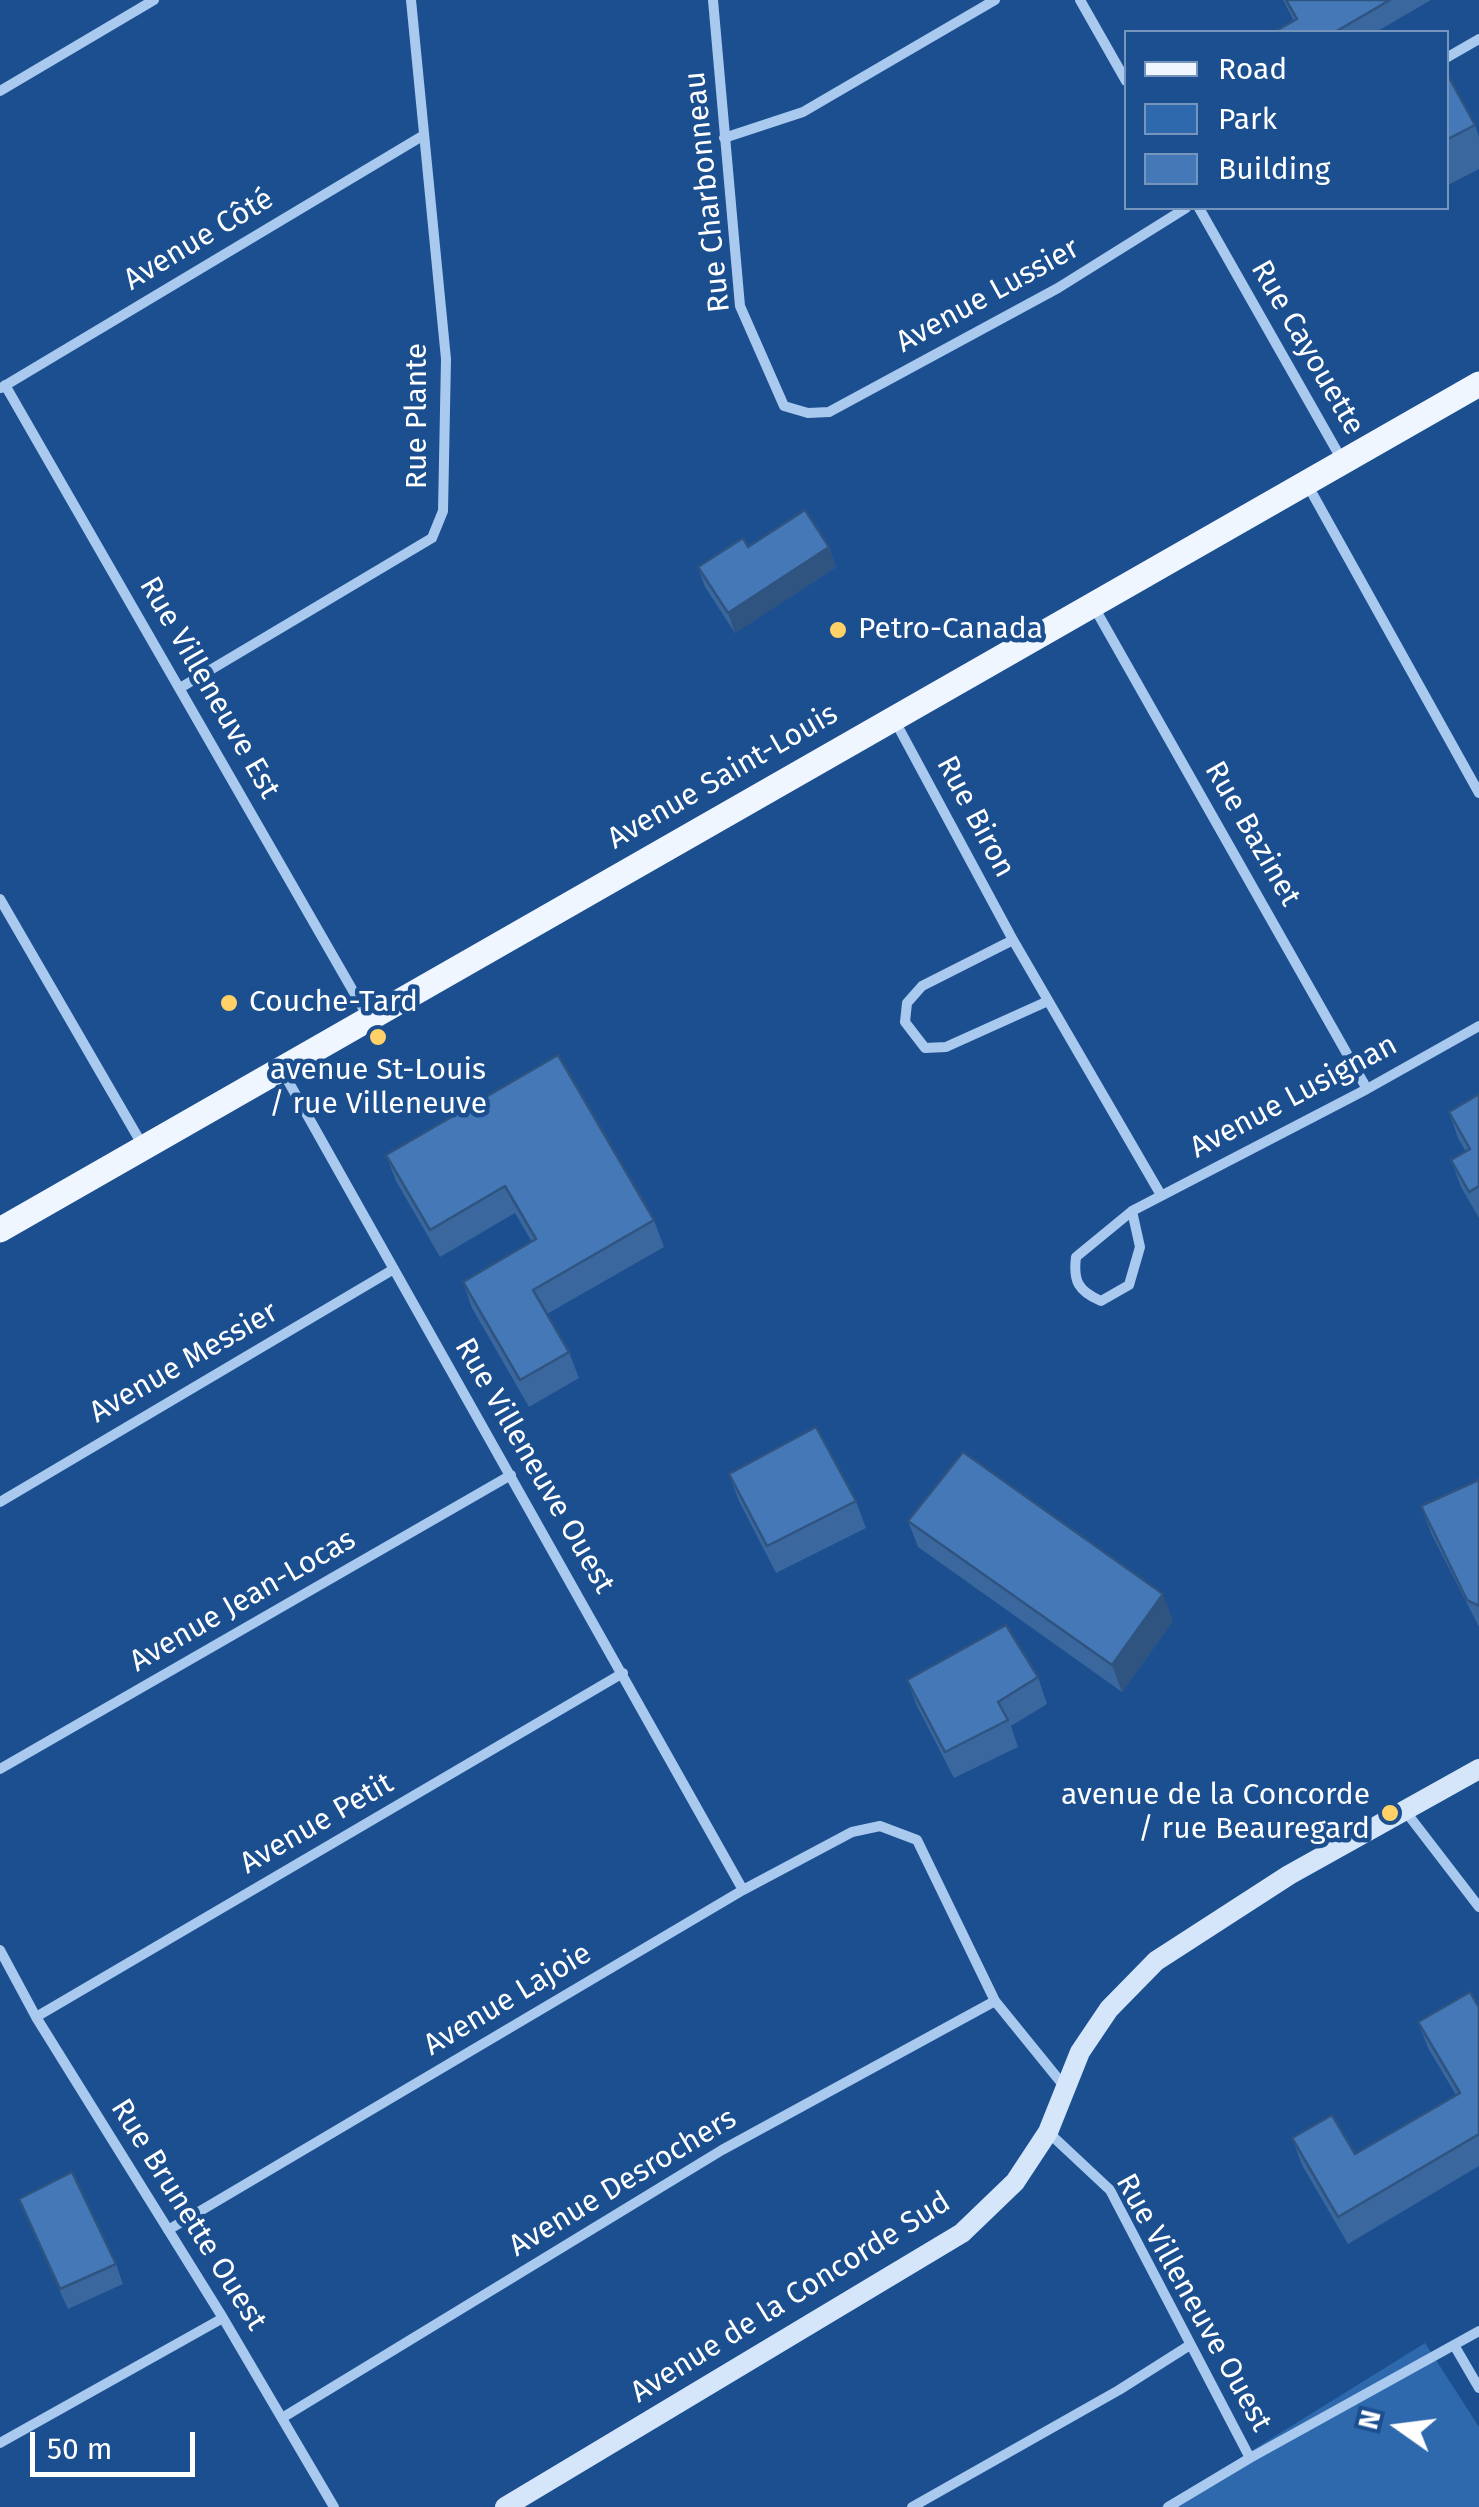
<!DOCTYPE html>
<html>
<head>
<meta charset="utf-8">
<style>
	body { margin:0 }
	#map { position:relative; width:1479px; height:2507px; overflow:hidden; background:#1b4f8f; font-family:"Fira Sans",sans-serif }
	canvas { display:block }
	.legend { position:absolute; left:1124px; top:30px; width:325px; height:180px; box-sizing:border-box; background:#1b4f8f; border:2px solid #7695bc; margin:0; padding:12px 18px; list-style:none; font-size:30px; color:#fff }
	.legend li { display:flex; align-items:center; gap:20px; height:50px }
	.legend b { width:50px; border:2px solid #7695bc }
	.north { position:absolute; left:1349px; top:2377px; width:100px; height:100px; -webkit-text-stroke:8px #1b4f8f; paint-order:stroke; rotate:284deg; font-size:28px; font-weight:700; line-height:40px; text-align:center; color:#fff }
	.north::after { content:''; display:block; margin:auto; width:35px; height:45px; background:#fff; clip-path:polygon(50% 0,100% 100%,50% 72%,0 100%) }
	.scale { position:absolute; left:30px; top:2432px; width:165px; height:45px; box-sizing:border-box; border:5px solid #fff; border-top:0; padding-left:12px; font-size:30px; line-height:35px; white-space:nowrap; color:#fff; -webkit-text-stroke:8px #1b4f8f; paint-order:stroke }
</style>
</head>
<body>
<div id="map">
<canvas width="1479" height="2507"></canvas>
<ul class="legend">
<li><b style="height:12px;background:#f0f6ff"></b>Road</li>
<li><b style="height:28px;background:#2e69ad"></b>Park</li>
<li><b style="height:28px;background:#4478b7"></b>Building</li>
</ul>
<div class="north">N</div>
<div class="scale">50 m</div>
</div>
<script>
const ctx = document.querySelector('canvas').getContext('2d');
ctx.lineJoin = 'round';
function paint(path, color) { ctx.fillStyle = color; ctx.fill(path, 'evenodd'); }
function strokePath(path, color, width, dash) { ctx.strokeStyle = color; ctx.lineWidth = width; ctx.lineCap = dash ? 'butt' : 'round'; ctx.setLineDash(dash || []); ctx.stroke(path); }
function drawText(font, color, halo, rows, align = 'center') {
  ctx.font = font + ' "Fira Sans",sans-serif'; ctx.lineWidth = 9; ctx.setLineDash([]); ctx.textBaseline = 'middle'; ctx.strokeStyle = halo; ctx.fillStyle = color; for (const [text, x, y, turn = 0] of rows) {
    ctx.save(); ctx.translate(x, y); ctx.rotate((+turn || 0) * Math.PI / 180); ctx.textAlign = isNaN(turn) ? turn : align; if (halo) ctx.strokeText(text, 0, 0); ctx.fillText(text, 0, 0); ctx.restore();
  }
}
const green = new Path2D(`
	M 1425,2343 L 1479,2427 L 1479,2507 L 1161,2507 Z`);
const street = new Path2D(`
	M 713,0 L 740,306 L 784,406 L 808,413 L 829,412 L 1058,288 L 1186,208
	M 1080,0 L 1126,81
	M 1446,58 L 1479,39
	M 0,91 L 154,0
	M 724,138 L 803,112 L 995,0
	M 1199,208 L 1342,460
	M 5,385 L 368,1017
	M 1,388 L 424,135
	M 1307,484 L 1479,793
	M 1094,607 L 1367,1089
	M 180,688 L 432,538 L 443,511 L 446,359 L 411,0
	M 895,721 L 1013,940 L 1161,1195
	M 0,899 L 143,1146
	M 1013,940 L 922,986 L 907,1003 L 905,1022 L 925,1048 L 946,1047 L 1048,1001
	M 283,1072 L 743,1890
	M 1132,1211 L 1140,1247 L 1129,1285 L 1101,1301 C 1078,1291 1073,1281 1076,1257 L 1132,1211 L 1367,1089 L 1479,1026
	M 0,1502 L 394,1269
	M 0,1769 L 511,1475
	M 1406,1812 L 1479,1907
	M 0,1950 L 36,2017 L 223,2318 L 334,2507
	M 36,2017 L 623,1673
	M 1048,2132 L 1110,2190 L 1250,2458
	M 168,2230 L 743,1890 L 852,1832 L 880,1826 L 917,1840 L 995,2001 L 1064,2086
	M 1454,2345 L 1479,2388
	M 282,2418 L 722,2150 L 995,2001
	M 0,2443 L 223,2318
	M 912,2507 L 1119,2390 L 1190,2345
	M 1168,2507 L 1250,2458 L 1479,2331`);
const secondary = new Path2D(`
	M 505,2507 L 962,2233 L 1015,2182 L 1048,2132 L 1080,2052 L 1109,2009 L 1156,1961 L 1289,1875 L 1479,1769`);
const primary = new Path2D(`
	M 0,1230 L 1479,384`);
const wall = new Path2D(`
	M 1283,0 L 1431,0 L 1376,32 L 1274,32 L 1294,21 Z
	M 1446,72 L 1475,125 L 1479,137 L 1479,169 L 1446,186 Z
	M 748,547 L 829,547 L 836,567 L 735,633 L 705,587 L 698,567 Z
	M 1479,1094 L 1479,1218 L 1461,1187 L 1451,1160 L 1466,1152 L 1458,1138 L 1449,1112 Z
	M 386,1155 L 654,1220 L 664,1247 L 547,1314 L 569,1352 L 579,1378 L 529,1407 L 472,1308 L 463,1282 L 532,1242 L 515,1213 L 440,1257 L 396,1181 Z
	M 729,1474 L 856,1501 L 866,1528 L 776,1573 L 739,1501 Z
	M 1479,1480 L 1479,1627 L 1431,1533 L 1421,1506 Z
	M 908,1521 L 1173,1621 L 1122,1692 L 918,1547 Z
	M 1038,1677 L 1047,1704 L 1011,1726 L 1018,1747 L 954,1778 L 917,1706 L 907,1680 Z
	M 1479,2007 L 1479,2166 L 1348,2244 L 1302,2165 L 1292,2138 L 1355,2154 L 1456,2095 L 1428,2048 L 1418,2022 Z
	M 19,2199 L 116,2264 L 123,2284 L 68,2309 L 27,2219 Z`);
const shadedWall = new Path2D(`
	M 829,547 L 836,567 L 735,633 L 728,613 Z
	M 1163,1594 L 1173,1621 L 1122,1692 L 1112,1665 Z`);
const building = new Path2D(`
	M 1286,0 L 1390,0 L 1335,32 L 1274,32 L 1297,19 Z
	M 1446,72 L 1475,125 L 1446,140 Z
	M 805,510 L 829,547 L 728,613 L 698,567 L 743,538 L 748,547 Z
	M 558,1055 L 654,1220 L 533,1290 L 569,1352 L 520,1380 L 463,1282 L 536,1239 L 505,1186 L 430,1230 L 386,1155 Z
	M 1479,1094 L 1479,1186 L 1469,1192 L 1451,1160 L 1470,1149 L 1449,1112 Z
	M 816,1427 L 856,1501 L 767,1546 L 729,1474 Z
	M 963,1452 L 1163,1594 L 1112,1665 L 908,1521 Z
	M 1479,1480 L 1479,1606 L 1467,1600 L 1421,1506 Z
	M 1006,1625 L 1038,1677 L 998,1702 L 1008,1720 L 945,1752 L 907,1680 Z
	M 1470,1992 L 1479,2007 L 1479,2134 L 1338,2217 L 1292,2138 L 1332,2115 L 1355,2154 L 1460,2093 L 1418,2022 Z
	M 72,2172 L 116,2264 L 60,2289 L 19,2199 Z`);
const markers = [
	[838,630,10,"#ffd166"],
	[229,1003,10,"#ffd166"],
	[378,1037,10,"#ffd166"],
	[1390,1813,10,"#ffd166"]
];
const streetNames = [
	["Rue Charbonneau",708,192,-96],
	["Avenue Côté",199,240,-31],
	["Avenue Lussier",988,296,-29],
	["Rue Cayouette",1307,348,60],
	["Rue Plante",418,416,-90],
	["Rue Villeneuve Est",209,688,60],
	["Avenue Saint-Louis",723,777,-30],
	["Rue Biron",975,817,62],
	["Rue Bazinet",1252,834,60],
	["Avenue Lusignan",1294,1097,-28],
	["Avenue Messier",184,1363,-30],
	["Rue Villeneuve Ouest",534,1466,60],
	["Avenue Jean-Locas",243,1601,-30],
	["Avenue Petit",317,1824,-30],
	["Avenue Lajoie",508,2000,-31],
	["Avenue Desrochers",623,2183,-31],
	["Rue Brunette Ouest",188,2215,58],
	["Avenue de la Concorde Sud",791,2298,-32],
	["Rue Villeneuve Ouest",1193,2303,61]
];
const poiNames = [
	["Petro-Canada",858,630],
	["Couche-Tard",249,1003],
	["avenue St-Louis",378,1071,"center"],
	["/ rue Villeneuve",378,1105,"center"],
	["avenue de la Concorde",1370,1796,"right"],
	["/ rue Beauregard",1370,1830,"right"]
];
paint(green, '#2e69ad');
strokePath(street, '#a9c9ee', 10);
strokePath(secondary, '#d6e6fa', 20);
strokePath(primary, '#f0f6ff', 25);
paint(wall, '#3a679d');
paint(shadedWall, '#305480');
paint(building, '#4478b7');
strokePath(building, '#305480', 2.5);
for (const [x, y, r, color] of markers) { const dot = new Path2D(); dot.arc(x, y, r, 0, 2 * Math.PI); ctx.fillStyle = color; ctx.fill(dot); strokePath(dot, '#1b4f8f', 4); }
drawText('30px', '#fff', '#1b4f8f', streetNames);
drawText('30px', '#fff', '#1b4f8f', poiNames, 'left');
</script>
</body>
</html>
